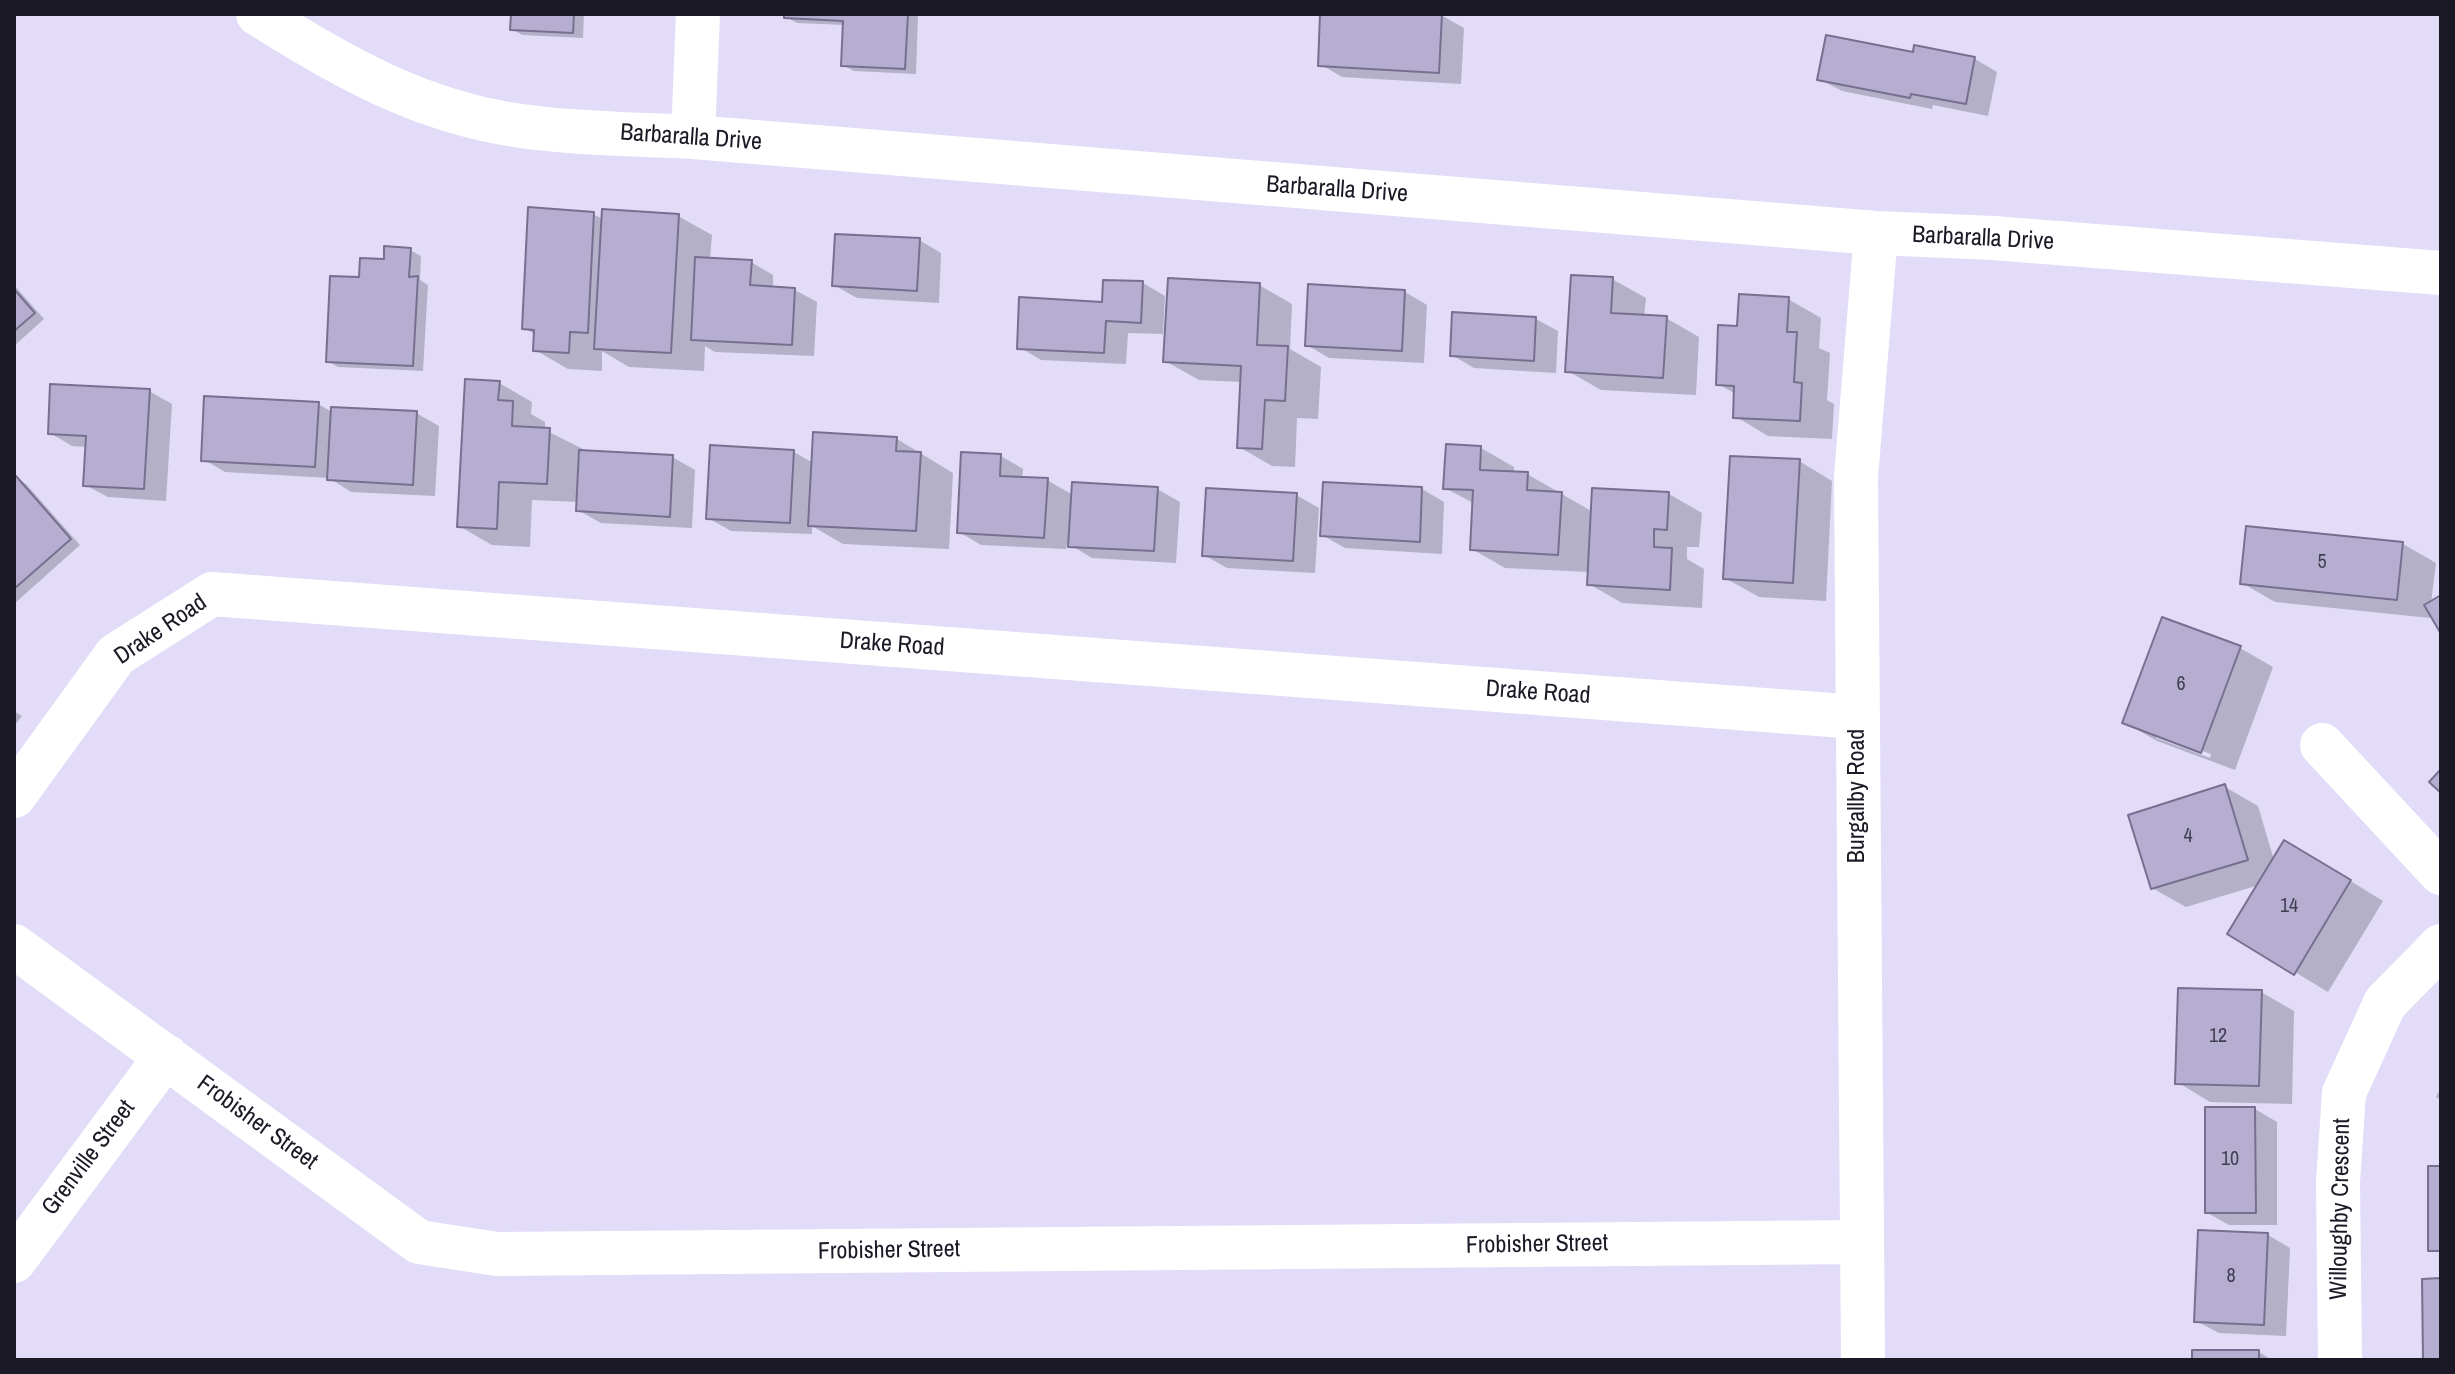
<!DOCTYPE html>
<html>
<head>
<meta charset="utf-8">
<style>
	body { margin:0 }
	#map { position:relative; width:2455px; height:1374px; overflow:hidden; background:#e2dcf9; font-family:"Archivo Narrow",sans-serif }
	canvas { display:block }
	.frame { position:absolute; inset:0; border:16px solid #1c1926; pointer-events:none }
</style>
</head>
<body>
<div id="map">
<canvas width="2455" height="1374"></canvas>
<div class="frame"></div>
</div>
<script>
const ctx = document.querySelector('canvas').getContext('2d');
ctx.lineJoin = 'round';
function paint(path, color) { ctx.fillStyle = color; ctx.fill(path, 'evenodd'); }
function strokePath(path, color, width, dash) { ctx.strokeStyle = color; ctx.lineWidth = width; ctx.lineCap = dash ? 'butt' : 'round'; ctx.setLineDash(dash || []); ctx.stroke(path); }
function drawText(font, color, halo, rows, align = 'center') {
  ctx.font = font + ' "Archivo Narrow",sans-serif'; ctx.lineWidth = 8; ctx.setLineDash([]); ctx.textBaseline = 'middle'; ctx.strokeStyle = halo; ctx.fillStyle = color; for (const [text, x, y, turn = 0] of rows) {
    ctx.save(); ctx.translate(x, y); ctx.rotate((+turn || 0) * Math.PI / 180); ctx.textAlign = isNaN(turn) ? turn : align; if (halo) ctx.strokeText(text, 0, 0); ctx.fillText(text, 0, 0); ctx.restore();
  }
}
const shadow = new Path2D(`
	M 513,14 L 584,14 L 583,38 L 522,35 L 512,29 Z
	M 786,14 L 918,14 L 916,74 L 854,71 L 843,65 L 845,25 L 797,23 L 786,17 Z
	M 1322,14 L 1441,15 L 1464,28 L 1461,84 L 1342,77 L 1320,64 Z
	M 1916,47 L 1975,59 L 1997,72 L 1988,116 L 1933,105 L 1932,109 L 1842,91 L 1819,79 L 1914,54 Z
	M 593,214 L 603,219 L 678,216 L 712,235 L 710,260 L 751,262 L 773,275 L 773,288 L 795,290 L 817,302 L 814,356 L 715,352 L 705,346 L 704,371 L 629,367 L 602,351 L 602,371 L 568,369 L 535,350 L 536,335 L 524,328 Z
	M 919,240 L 941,253 L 939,303 L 857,298 L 834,285 Z
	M 410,250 L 421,256 L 420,280 L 428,285 L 423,371 L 338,367 L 328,361 L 361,279 L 386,261 Z
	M 1612,279 L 1646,298 L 1644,317 L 1666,318 L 1699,337 L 1696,395 L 1601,390 L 1568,371 Z
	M 1143,283 L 1165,296 L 1163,334 L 1128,333 L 1126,364 L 1041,360 L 1019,347 Z
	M 14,285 L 44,319 L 14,346 Z
	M 1259,285 L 1292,304 L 1290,349 L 1321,367 L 1318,419 L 1297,418 L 1295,467 L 1272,466 L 1239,447 L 1242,382 L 1199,380 L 1165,361 Z
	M 1405,292 L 1427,305 L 1424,363 L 1329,358 L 1307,345 Z
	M 1788,299 L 1821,318 L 1819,348 L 1830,353 L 1827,400 L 1834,404 L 1832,439 L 1768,436 L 1735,416 L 1736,394 L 1718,384 L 1739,328 Z
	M 1536,319 L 1558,331 L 1556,373 L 1474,368 L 1452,355 Z
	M 499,383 L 532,402 L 531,414 L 545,422 L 545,430 L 583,449 L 583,452 L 672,457 L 695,470 L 692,528 L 601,523 L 578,510 L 579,502 L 532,500 L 530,547 L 492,545 L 459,526 Z
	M 149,391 L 172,404 L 166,501 L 108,497 L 85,485 L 88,447 L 72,446 L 50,433 Z
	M 318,404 L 332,412 L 416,413 L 439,426 L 435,496 L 351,492 L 329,478 L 225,472 L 203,459 Z
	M 897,439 L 953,473 L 949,549 L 843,544 L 812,526 L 812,534 L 731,531 L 708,518 L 794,452 L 813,463 Z
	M 1481,448 L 1514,467 L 1514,474 L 1527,474 L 1593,512 L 1669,494 L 1702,513 L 1699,547 L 1687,547 L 1687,559 L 1704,569 L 1702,608 L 1622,603 L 1589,584 L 1590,572 L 1505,568 L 1472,549 L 1475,504 L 1445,488 Z
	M 1001,456 L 1023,469 L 1022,479 L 1047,480 L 1073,495 L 1157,489 L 1180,502 L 1176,563 L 1092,558 L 1067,543 L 1066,549 L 981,545 L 959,532 Z
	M 1799,461 L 1832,481 L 1826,601 L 1759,597 L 1725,578 Z
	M 16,478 L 26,484 L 80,545 L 14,604 Z
	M 1422,489 L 1444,502 L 1442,554 L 1345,548 L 1322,535 Z
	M 1296,495 L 1319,508 L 1315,573 L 1227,568 L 1204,555 Z
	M 2403,544 L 2436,563 L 2431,603 L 2441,597 L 2441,630 L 2430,612 L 2430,618 L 2275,602 L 2242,583 Z
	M 2240,648 L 2273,667 L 2235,770 L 2157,741 L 2124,722 ZM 2156,734 L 2211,754 L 2210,758 L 2156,738 Z
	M 14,711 L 22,716 L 14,726 Z
	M 2225,787 L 2258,806 L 2274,860 L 2318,861 L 2383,901 L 2328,992 L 2230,933 L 2259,885 L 2186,907 L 2152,888 Z
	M 2261,992 L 2294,1011 L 2292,1104 L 2210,1102 L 2177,1082 Z
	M 2441,1087 L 2441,1100 L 2436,1097 Z
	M 2255,1109 L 2277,1122 L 2277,1225 L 2229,1225 L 2206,1212 Z
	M 2268,1235 L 2290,1248 L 2286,1336 L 2219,1333 L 2196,1321 Z
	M 2259,1352 L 2272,1360 L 2194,1360 Z`);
const building = new Path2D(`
	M 511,14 L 574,14 L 573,33 L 510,30 Z
	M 784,14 L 908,14 L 905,69 L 841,66 L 843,21 L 784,18 Z
	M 1320,14 L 1442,14 L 1439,73 L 1318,66 Z
	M 1826,35 L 1913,52 L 1914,45 L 1975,57 L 1966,104 L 1911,94 L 1910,98 L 1817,80 Z
	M 528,207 L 594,212 L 588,333 L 570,332 L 569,353 L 533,351 L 534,330 L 522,329 Z
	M 602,209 L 679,214 L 671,353 L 594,349 Z
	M 835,234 L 920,238 L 917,291 L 832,286 Z
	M 384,246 L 411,248 L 409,277 L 418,276 L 413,366 L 326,362 L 330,276 L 359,277 L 360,258 L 384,259 Z
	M 695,257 L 752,260 L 750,285 L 795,288 L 792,345 L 691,340 Z
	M 1571,275 L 1613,277 L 1611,313 L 1667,316 L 1663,378 L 1565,372 Z
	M 1168,278 L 1260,283 L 1257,345 L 1288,346 L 1285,401 L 1265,400 L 1262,449 L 1237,448 L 1241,366 L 1163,362 Z
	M 1103,280 L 1143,281 L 1141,323 L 1106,321 L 1104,353 L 1017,349 L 1019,297 L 1102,302 Z
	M 1308,284 L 1405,290 L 1402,351 L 1305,346 Z
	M 14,289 L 35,313 L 14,331 Z
	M 1739,294 L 1789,297 L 1787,332 L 1797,332 L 1794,382 L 1802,383 L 1800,421 L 1733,418 L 1734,386 L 1716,385 L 1718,325 L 1737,326 Z
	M 1452,312 L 1536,317 L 1534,361 L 1450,356 Z
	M 465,379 L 500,381 L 498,400 L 513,401 L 512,426 L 550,428 L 547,484 L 499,482 L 497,529 L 457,527 Z
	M 50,384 L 150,389 L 144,489 L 83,486 L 86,436 L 48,434 Z
	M 204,396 L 319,402 L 315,467 L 201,461 Z
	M 331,407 L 417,411 L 413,485 L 327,480 Z
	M 813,432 L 897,437 L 896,451 L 921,452 L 916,531 L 808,526 Z
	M 1446,444 L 1481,446 L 1480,470 L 1528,472 L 1527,490 L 1562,492 L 1558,555 L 1470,550 L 1473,490 L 1443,489 Z
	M 710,445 L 794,450 L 790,523 L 706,519 Z
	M 579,450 L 673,455 L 670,517 L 576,511 Z
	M 961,452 L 1001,454 L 1000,476 L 1048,478 L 1044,538 L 957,533 Z
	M 1730,456 L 1800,459 L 1793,583 L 1723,579 Z
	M 16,476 L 71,539 L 14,589 L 14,477 Z
	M 1072,482 L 1158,487 L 1154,551 L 1068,547 Z
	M 1323,482 L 1422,487 L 1420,542 L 1320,536 Z
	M 1206,488 L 1297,493 L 1293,561 L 1202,556 Z
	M 1592,488 L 1669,492 L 1667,530 L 1654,529 L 1654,547 L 1672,548 L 1670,590 L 1587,585 Z
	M 2246,526 L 2403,542 L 2397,600 L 2240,584 Z
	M 2441,595 L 2441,634 L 2424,605 Z
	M 2162,617 L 2241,646 L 2201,753 L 2122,723 Z
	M 2441,769 L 2441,793 L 2429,782 Z
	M 2225,784 L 2248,860 L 2151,889 L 2128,815 Z
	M 2284,840 L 2351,880 L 2294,975 L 2227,934 Z
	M 2178,988 L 2262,990 L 2259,1086 L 2175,1084 Z
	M 2205,1107 L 2255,1107 L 2256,1213 L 2205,1213 Z
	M 2428,1166 L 2441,1166 L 2441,1251 L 2428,1251 Z
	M 2198,1230 L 2268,1233 L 2264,1325 L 2194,1322 Z
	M 2441,1278 L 2441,1360 L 2423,1360 L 2422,1279 Z
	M 2192,1350 L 2259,1350 L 2259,1360 L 2192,1360 Z`);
const minor = new Path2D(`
	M 258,14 C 342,67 421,112 521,126 C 578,134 636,134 693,137 L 1876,233 L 1993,238 L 2441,273
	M 693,137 L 698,14
	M 2322,745 L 2441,873
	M 14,796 L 116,655 L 212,594 L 1858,717
	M 14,946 L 419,1242 L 497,1254 L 1862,1242
	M 14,1261 L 166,1056
	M 1863,1360 L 1856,477 L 1876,233
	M 2340,1360 L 2338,1182 L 2344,1093 L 2385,1003 L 2441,946`);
const numberNames = [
	["5",2322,563],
	["6",2181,685],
	["4",2188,837],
	["14",2289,907],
	["12",2218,1037],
	["10",2230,1160],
	["8",2231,1277]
];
const streetNames = [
	["Barbaralla Drive",691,138,4],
	["Barbaralla Drive",1337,190,4],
	["Barbaralla Drive",1983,239,3],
	["Drake Road",161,630,-34],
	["Drake Road",892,645,4],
	["Drake Road",1538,693,4],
	["Burgallby Road",1858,796,-90],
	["Frobisher Street",257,1123,36],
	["Grenville Street",89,1158,-53],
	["Willoughby Crescent",2341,1209,-89],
	["Frobisher Street",1537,1245,-1],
	["Frobisher Street",889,1251,-1]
];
paint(shadow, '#0003');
paint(building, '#b6aed1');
strokePath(building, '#776f90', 2);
strokePath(minor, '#fff', 44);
drawText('20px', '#423e51', null, numberNames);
drawText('24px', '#1c1926', '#fff', streetNames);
</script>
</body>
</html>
